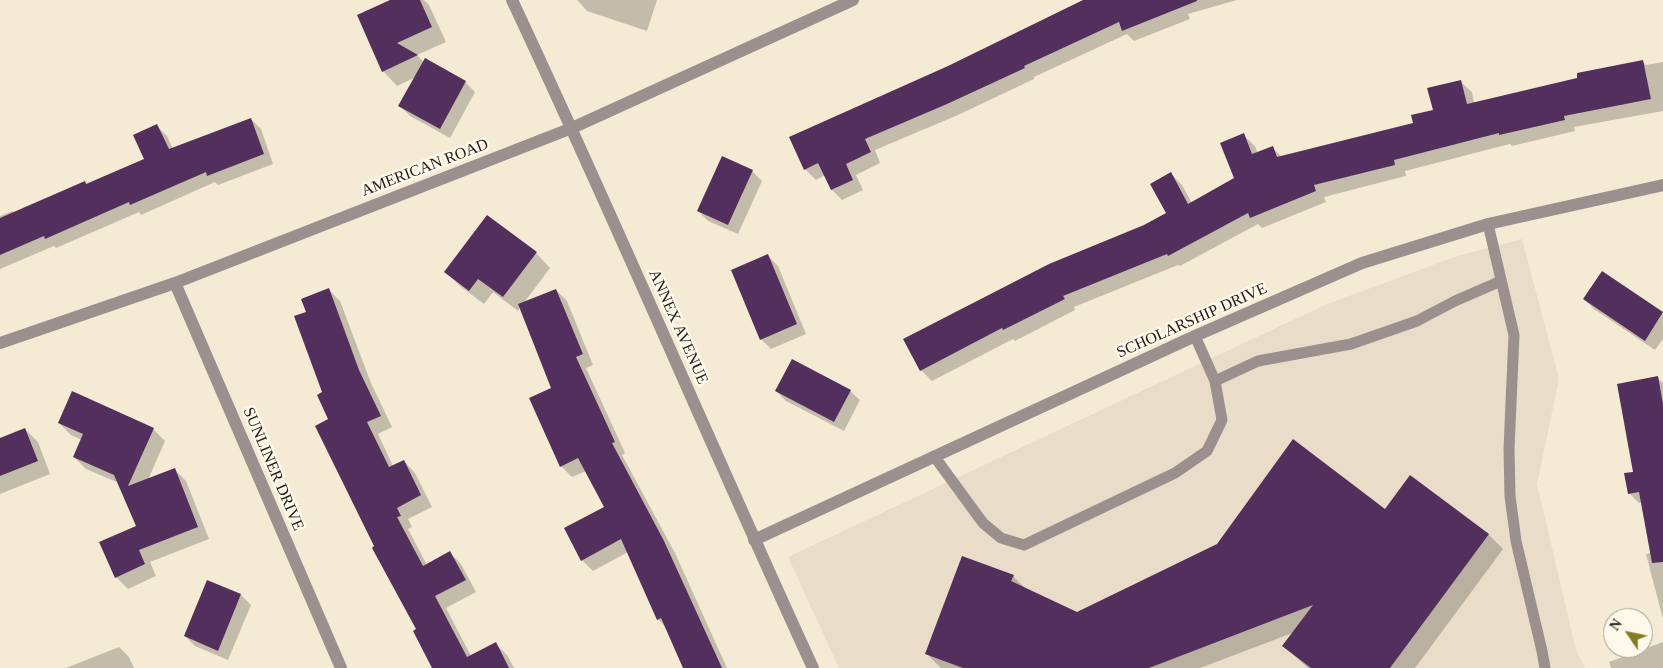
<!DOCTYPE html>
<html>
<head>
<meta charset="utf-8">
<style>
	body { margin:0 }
	#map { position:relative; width:1663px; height:668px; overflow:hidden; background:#f5ebd5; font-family:"Times New Roman",serif }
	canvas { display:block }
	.north { position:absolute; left:1603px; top:608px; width:50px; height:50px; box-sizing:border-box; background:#fff8eb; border:1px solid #a6a095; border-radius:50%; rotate:304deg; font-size:14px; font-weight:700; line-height:20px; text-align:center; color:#201c15 }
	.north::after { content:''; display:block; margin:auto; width:18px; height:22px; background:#847c23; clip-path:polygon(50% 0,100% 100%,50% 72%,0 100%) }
</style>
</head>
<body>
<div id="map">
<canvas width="1663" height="668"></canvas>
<div class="north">N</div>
</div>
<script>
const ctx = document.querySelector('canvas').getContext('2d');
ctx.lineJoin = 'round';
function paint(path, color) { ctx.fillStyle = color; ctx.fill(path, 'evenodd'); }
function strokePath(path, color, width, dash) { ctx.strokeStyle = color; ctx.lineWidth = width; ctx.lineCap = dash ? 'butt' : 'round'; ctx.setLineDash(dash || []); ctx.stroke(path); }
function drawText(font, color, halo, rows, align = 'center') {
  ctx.font = font + ' "Times New Roman",serif'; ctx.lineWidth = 5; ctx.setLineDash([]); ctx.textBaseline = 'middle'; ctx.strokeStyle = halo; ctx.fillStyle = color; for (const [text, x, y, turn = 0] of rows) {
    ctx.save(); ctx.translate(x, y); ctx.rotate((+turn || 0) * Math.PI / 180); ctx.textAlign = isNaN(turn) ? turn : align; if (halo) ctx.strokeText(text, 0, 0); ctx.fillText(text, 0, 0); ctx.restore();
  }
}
const education = new Path2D(`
	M 1522,239 L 1559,379 L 1537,484 L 1576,650 L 1585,668 L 839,668 L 788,557 L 1325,305 L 1457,256 Z`);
const shadow = new Path2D(`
	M 394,0 L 424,0 L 429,5 L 446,42 L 417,55 L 424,62 L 425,60 L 465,82 L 475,92 L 450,138 L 410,116 L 400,106 L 416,77 L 397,86 L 383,71 Z
	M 577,0 L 657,0 L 647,31 L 587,11 Z
	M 1086,0 L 1237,0 L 1188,14 L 1190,19 L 1134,41 L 1127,34 L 1034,77 L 1034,79 L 958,115 L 875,150 L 880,163 L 856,175 L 863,190 L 842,200 L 832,190 L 825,175 L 816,180 L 805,169 L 949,67 Z
	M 1643,62 L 1646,65 L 1663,62 L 1663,111 L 1574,127 L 1575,131 L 1512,146 L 1510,144 L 1405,171 L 1406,176 L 1324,197 L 1326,202 L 1262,228 L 1258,224 L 1180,266 L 1178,265 L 1074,307 L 1075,310 L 1015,341 L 1013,339 L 932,381 L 921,370 L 1145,226 L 1168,213 L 1171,174 L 1182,185 L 1192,203 L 1236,179 L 1243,135 L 1255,146 L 1258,154 L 1273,148 L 1282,157 L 1415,124 L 1434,111 L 1460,81 L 1472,92 L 1474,103 L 1579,79 Z
	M 251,119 L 261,129 L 273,164 L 218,185 L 215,182 L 141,215 L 139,212 L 56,248 L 54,246 L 0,269 L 0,216 L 13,211 L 15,213 L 85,182 L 88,185 L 145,159 L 157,126 L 167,136 L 173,149 Z
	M 752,171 L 762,181 L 738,234 L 708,221 L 698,211 Z
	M 536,253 L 550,268 L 523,304 L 556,290 L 567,301 L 593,365 L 586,368 L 625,453 L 622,455 L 675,553 L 727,668 L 685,668 L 667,628 L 658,619 L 628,552 L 593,571 L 582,560 L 606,507 L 586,471 L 572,477 L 561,466 L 553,389 L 520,307 L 518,311 L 493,292 L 484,304 L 460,286 L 446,272 Z
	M 768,256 L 778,266 L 806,334 L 771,349 L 761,339 Z
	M 1602,273 L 1663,314 L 1663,339 L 1655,350 L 1594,309 L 1584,299 Z
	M 329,290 L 340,301 L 371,383 L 392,427 L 378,434 L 393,466 L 404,461 L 415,473 L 432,507 L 408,519 L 412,527 L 408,529 L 427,565 L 450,553 L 461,564 L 476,592 L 446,608 L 471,656 L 495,643 L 507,655 L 514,668 L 433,668 L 418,630 L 376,547 L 330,420 L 307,313 Z
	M 1657,378 L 1663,383 L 1663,619 L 1646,554 L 1651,553 L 1642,502 L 1639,503 L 1629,493 Z
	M 776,391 L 850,391 L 860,400 L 844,431 L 786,401 Z
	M 59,423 L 153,429 L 165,441 L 148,480 L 174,469 L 186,481 L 209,539 L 150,562 L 156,576 L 128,589 L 116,577 L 137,526 L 119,483 L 86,469 L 74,457 L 82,440 L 71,435 Z
	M 25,429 L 38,442 L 50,474 L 0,494 L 0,439 Z
	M 1410,477 L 1489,535 L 1503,549 L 1415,668 L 1308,668 L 1284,646 L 1295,632 L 1200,668 L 941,668 L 927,654 L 1013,576 L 1027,590 L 1077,613 L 1385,510 Z
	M 208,582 L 241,595 L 251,605 L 228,660 L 195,646 L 185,636 Z
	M 1663,642 L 1663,668 L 1611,668 L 1609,662 Z
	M 119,647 L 129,657 L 134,668 L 66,668 Z`);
const building = new Path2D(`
	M 390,0 L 420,0 L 432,27 L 397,43 L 418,55 L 382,72 L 357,15 Z
	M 1083,0 L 1197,0 L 1197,1 L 1122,31 L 1119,22 L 1024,66 L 1025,68 L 947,104 L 865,139 L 871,152 L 846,164 L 853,180 L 831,190 L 818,163 L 804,170 L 789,137 L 948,66 Z
	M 425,58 L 466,81 L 440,129 L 398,106 Z
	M 1643,60 L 1651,99 L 1564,116 L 1565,120 L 1499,135 L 1499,133 L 1394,160 L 1395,165 L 1314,185 L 1316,191 L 1250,218 L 1248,213 L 1168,256 L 1167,254 L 1063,296 L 1065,299 L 1003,330 L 1002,328 L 920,371 L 903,339 L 1049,264 L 1144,225 L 1166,213 L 1150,184 L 1171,172 L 1188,204 L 1234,178 L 1220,143 L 1244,133 L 1252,154 L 1273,146 L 1277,157 L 1413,123 L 1411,115 L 1433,110 L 1427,88 L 1461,80 L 1467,104 L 1577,78 L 1577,73 Z
	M 251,118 L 264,154 L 207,176 L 206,172 L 130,205 L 129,202 L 45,239 L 44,236 L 0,255 L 0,218 L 85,181 L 86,184 L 144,159 L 133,135 L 157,124 L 169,149 Z
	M 722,156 L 753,170 L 728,225 L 697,211 Z
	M 487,215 L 537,252 L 503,297 L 478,279 L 469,291 L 444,272 Z
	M 768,254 L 797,324 L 760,340 L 731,270 Z
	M 1602,271 L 1663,312 L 1645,341 L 1583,299 Z
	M 329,288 L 359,370 L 381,416 L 367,422 L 389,467 L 404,460 L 421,495 L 397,508 L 401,516 L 397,517 L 423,566 L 450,551 L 466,580 L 435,596 L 467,657 L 496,642 L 509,668 L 432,668 L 413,631 L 416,629 L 372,548 L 374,546 L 315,426 L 328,419 L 317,395 L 322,392 L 294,316 L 306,312 L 301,299 Z
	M 556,289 L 583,354 L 576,357 L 615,442 L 612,443 L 664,541 L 722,668 L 683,668 L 661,618 L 657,620 L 621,539 L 581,561 L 564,528 L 604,507 L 578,458 L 560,467 L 529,398 L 551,388 L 518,304 Z
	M 792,359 L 851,390 L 834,422 L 775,391 Z
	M 1658,376 L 1663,404 L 1663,562 L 1652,563 L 1639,492 L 1628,494 L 1624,473 L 1633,472 L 1617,384 Z
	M 72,391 L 154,428 L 128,486 L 175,468 L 198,527 L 139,550 L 145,564 L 115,578 L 99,542 L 136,526 L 114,475 L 73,457 L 83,434 L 58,423 Z
	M 25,428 L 38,461 L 0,476 L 0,438 Z
	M 1293,439 L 1385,509 L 1410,475 L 1489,534 L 1390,668 L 1311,668 L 1282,646 L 1313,605 L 1149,668 L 963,668 L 925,654 L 962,556 L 1014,575 L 1011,581 L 1077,612 L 1217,544 Z
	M 207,580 L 241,594 L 218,651 L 184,636 Z`);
const service = new Path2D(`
	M 1488,224 L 1514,335 L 1509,449 L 1510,496 L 1516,541 L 1542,651 L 1545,668
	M 1215,381 L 1258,361 L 1351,344 L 1417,321 L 1455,301 L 1501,281
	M 934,456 L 983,523 L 1001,538 L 1024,545 L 1175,473 L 1207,451 L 1222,420 L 1215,381 L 1195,336`);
const minor = new Path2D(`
	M 175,283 L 341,668
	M 0,343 L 175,283 L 572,128
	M 754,540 L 1195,336 L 1362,263 L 1488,224 L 1663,185`);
const tertiary = new Path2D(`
	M 512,0 C 616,221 711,446 813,668
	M 572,128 L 853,0`);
const streetNames = [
	["AMERICAN ROAD",425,168,-21],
	["SCHOLARSHIP DRIVE",1192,321,-24],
	["ANNEX AVENUE",678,327,66],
	["SUNLINER DRIVE",273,469,67]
];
paint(education, '#e9dcc8');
paint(shadow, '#0003');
paint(building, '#522f5c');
strokePath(service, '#9c908f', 11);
strokePath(minor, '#9c908f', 12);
strokePath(tertiary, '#9c908f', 12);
drawText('16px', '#201c15', '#fff8eb', streetNames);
</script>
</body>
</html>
